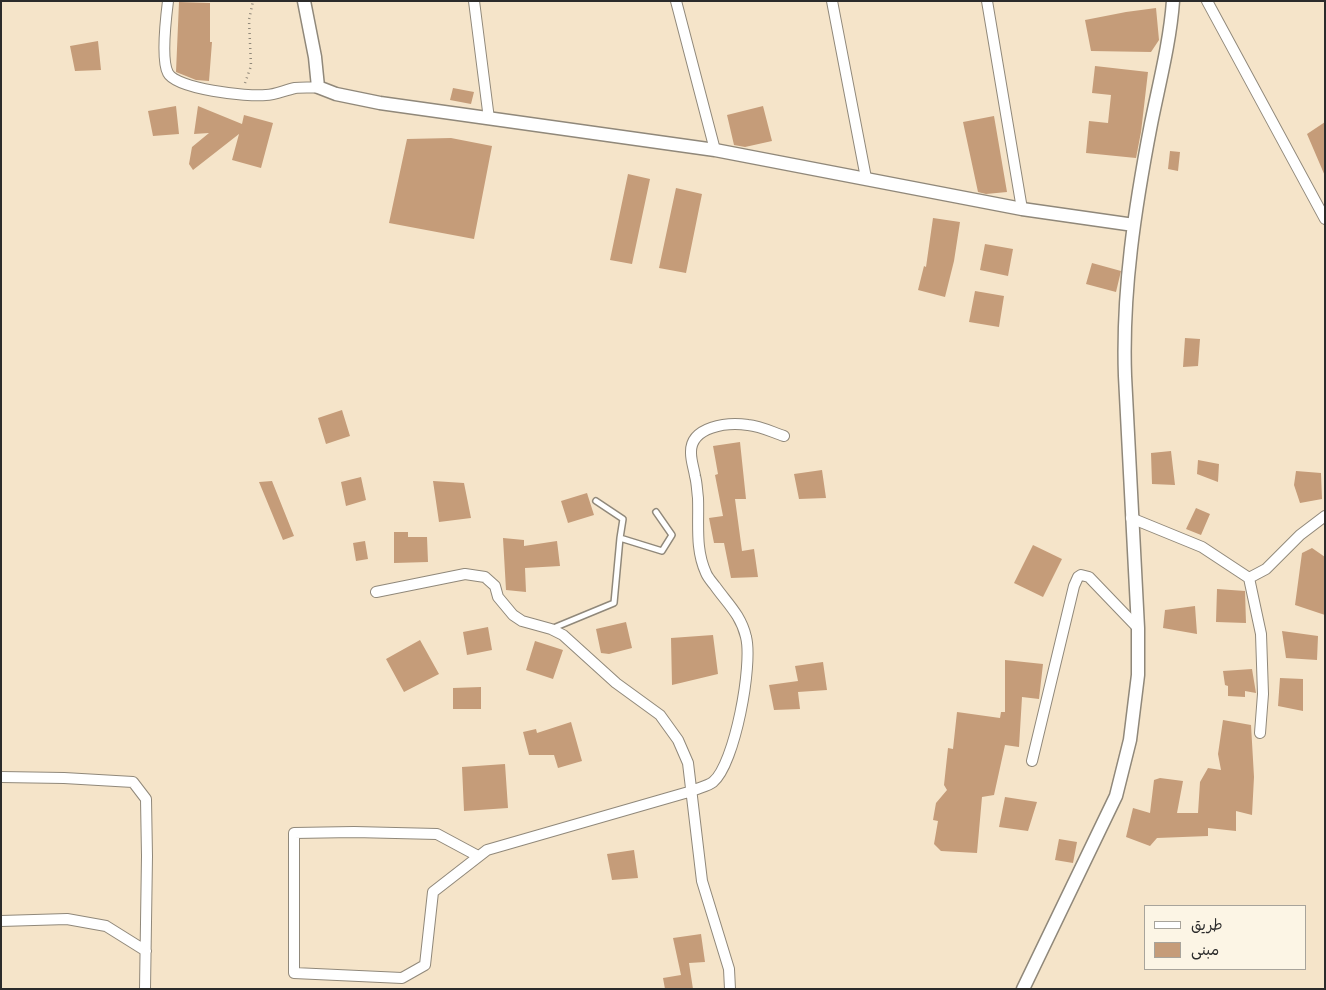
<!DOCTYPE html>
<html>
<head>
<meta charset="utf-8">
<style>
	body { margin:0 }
	#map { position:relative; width:1326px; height:990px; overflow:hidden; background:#f5e4c9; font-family:"Playpen Sans","Playpen Sans Arabic",sans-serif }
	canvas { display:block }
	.frame { position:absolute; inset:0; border:2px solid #2b2b2b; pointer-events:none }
	.legend { position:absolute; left:1144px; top:905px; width:162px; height:65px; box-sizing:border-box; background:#fcf5e5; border:1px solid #a8a49b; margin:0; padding:6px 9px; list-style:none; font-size:15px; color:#2b2b2b }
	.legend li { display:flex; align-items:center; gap:10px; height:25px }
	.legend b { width:25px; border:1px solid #a8a49b }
</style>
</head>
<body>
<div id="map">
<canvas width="1326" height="990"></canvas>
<div class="frame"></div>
<ul class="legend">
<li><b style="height:6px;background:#fff"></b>طريق</li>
<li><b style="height:14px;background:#c59c79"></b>مبنى</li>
</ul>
</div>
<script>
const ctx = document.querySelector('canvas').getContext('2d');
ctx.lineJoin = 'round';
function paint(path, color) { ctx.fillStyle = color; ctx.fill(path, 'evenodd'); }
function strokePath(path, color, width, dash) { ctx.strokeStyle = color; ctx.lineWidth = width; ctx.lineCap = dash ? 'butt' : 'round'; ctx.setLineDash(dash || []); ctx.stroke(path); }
const building = new Path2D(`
	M 179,2 L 210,3 L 210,42 L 212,42 L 209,81 L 196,80 L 176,72 Z
	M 1156,8 L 1159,40 L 1151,52 L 1091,51 L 1085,20 L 1126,12 Z
	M 98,41 L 101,70 L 75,71 L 70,46 Z
	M 1095,66 L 1148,72 L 1141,132 L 1136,158 L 1086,153 L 1089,121 L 1108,123 L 1111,95 L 1092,93 Z
	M 453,88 L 474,92 L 471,104 L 450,100 Z
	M 176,106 L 179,134 L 153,136 L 148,111 Z
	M 198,106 L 242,124 L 244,115 L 273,123 L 261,168 L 232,160 L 239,134 L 193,170 L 189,164 L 192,147 L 209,133 L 194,134 Z
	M 763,106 L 772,141 L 745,147 L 734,145 L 727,115 Z
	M 994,116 L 1007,192 L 986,194 L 978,192 L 963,122 Z
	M 1325,122 L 1325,176 L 1307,134 Z
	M 451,138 L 492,146 L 474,239 L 389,223 L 407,139 Z
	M 1170,151 L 1180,152 L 1178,171 L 1168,169 Z
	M 628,174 L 650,179 L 632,264 L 610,260 Z
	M 676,188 L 702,194 L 686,273 L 659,268 Z
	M 933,218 L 960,222 L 954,261 L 945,297 L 918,290 L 924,266 L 926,267 Z
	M 985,244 L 1013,249 L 1008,276 L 980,270 Z
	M 1092,263 L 1121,271 L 1116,292 L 1086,284 Z
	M 975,291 L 1004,296 L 999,327 L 969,322 Z
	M 1185,338 L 1200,339 L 1198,366 L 1183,367 Z
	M 342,410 L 350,436 L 326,444 L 318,418 Z
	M 740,442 L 746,499 L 735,499 L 742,551 L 754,549 L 758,577 L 731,578 L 724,543 L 714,543 L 709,518 L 723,516 L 715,475 L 718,474 L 713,446 Z
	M 1171,451 L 1175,485 L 1152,484 L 1151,453 Z
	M 1198,460 L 1219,464 L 1218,482 L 1197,474 Z
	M 822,470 L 826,498 L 799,499 L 794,474 Z
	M 1296,471 L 1321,473 L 1322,499 L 1300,503 L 1294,485 Z
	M 361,477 L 366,500 L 346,506 L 341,482 Z
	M 272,481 L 294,536 L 283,540 L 259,482 Z
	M 433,481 L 464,483 L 471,518 L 439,522 Z
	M 587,493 L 594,515 L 568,523 L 561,501 Z
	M 1196,508 L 1210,514 L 1201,535 L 1186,529 Z
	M 394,532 L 408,532 L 408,537 L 427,537 L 428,562 L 394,563 Z
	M 503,538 L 524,540 L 524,546 L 557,541 L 560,566 L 525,568 L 526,592 L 506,590 Z
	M 365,541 L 368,559 L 356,561 L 353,543 Z
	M 1033,545 L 1062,559 L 1043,597 L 1014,583 Z
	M 1312,548 L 1325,557 L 1325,615 L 1295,605 L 1302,553 Z
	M 1217,589 L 1245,591 L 1246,623 L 1216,622 Z
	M 1195,606 L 1197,634 L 1163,628 L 1165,610 Z
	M 626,622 L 632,648 L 609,654 L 601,653 L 596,629 Z
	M 488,627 L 492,650 L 467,655 L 463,632 Z
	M 1282,631 L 1318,636 L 1317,660 L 1286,658 Z
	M 713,635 L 718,674 L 672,685 L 671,638 Z
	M 420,640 L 439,674 L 404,692 L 386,659 Z
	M 535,641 L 563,650 L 553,679 L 526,670 Z
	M 1005,660 L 1043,664 L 1039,699 L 1022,697 L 1019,747 L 1005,745 L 994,795 L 982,797 L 977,853 L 941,851 L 934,844 L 938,821 L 933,820 L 936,803 L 947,790 L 944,785 L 948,748 L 953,749 L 957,712 L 1000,718 L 1001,712 L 1005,712 Z
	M 823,662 L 827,690 L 798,692 L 800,709 L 774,710 L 769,685 L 798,681 L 795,666 Z
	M 1252,669 L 1256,693 L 1245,691 L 1245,697 L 1228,696 L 1228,686 L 1225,685 L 1223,671 Z
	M 1280,678 L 1303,679 L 1303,711 L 1278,706 Z
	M 481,687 L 481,709 L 453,709 L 453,688 Z
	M 1223,720 L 1251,725 L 1254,777 L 1252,815 L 1236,811 L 1236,831 L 1208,828 L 1208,836 L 1157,838 L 1150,846 L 1126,837 L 1133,808 L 1150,813 L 1154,780 L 1160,778 L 1183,781 L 1177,813 L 1198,813 L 1200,782 L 1208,768 L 1221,770 L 1218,754 Z
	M 571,722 L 582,761 L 558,768 L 554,755 L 529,755 L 523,732 L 536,729 L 537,733 Z
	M 505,764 L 508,808 L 464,811 L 462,767 Z
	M 1005,797 L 1037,802 L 1028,831 L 999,827 Z
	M 1059,839 L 1077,842 L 1073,863 L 1055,860 Z
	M 634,850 L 638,878 L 612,880 L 607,854 Z
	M 701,934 L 705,962 L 689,963 L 693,989 L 665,989 L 663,978 L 681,975 L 673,938 Z`);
const path = new Path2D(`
	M 245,83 L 251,66 L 249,20 L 253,1`);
const service = new Path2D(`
	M 596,501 L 623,519 L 620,538
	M 551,629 L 614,603 L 620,538 L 662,551 L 672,535 L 656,512`);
const minor = new Path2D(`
	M 168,1 C 166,17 161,60 168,73 C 176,89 247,97 266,95 C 275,95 285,90 295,88 C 303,87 311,88 318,87
	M 474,1 L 489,119
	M 676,1 L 715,150
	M 832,1 L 866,178
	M 987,1 L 1022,209
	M 1207,1 L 1325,219
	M 1131,518 L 1202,547 L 1249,578 L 1266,569 L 1300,535 L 1325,516
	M 1249,578 L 1261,634 L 1263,694 L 1260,733
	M 376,592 L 465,574 L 485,577 L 495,586 L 498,597 L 513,615 L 522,621 L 551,629 L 563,635 L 616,683 L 660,715 L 678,740 L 688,763 L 702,881 L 729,969 L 730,989
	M 1032,761 L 1074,586 L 1078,577 L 1081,575 L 1089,577 L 1138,628
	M 1,777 L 64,778 L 133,782 L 146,799 L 147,856 L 145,989
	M 478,856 L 437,834 L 354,832 L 294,833 L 294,973 L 402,978 L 425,965 L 433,892 L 487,850 L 692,791 C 698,788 708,786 713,782 C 735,764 753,664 746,637 C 741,615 727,603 715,586 C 712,582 708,578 706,573 C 695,549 699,524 698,498 C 697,491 697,483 695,476 C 694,469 691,461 691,453 C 690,426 728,422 748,425 C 760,426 772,432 784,436
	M 1,921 L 67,919 L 106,926 L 146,951`);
const tertiary = new Path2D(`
	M 304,1 L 315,57 L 318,87 L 336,94 L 380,103 L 715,150 L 1022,209 L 1134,225
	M 1023,989 L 1116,796 L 1130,740 L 1138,675 L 1138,628 L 1125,376 C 1122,291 1135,207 1151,124 C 1159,84 1170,42 1173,1`);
paint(building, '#c59c79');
strokePath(service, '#90887a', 8);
strokePath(minor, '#90887a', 12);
strokePath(tertiary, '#90887a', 15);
strokePath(path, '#90887a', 2.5, [1, 4]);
strokePath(service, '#fff', 5);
strokePath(minor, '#fff', 10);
strokePath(tertiary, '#fff', 12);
</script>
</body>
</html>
